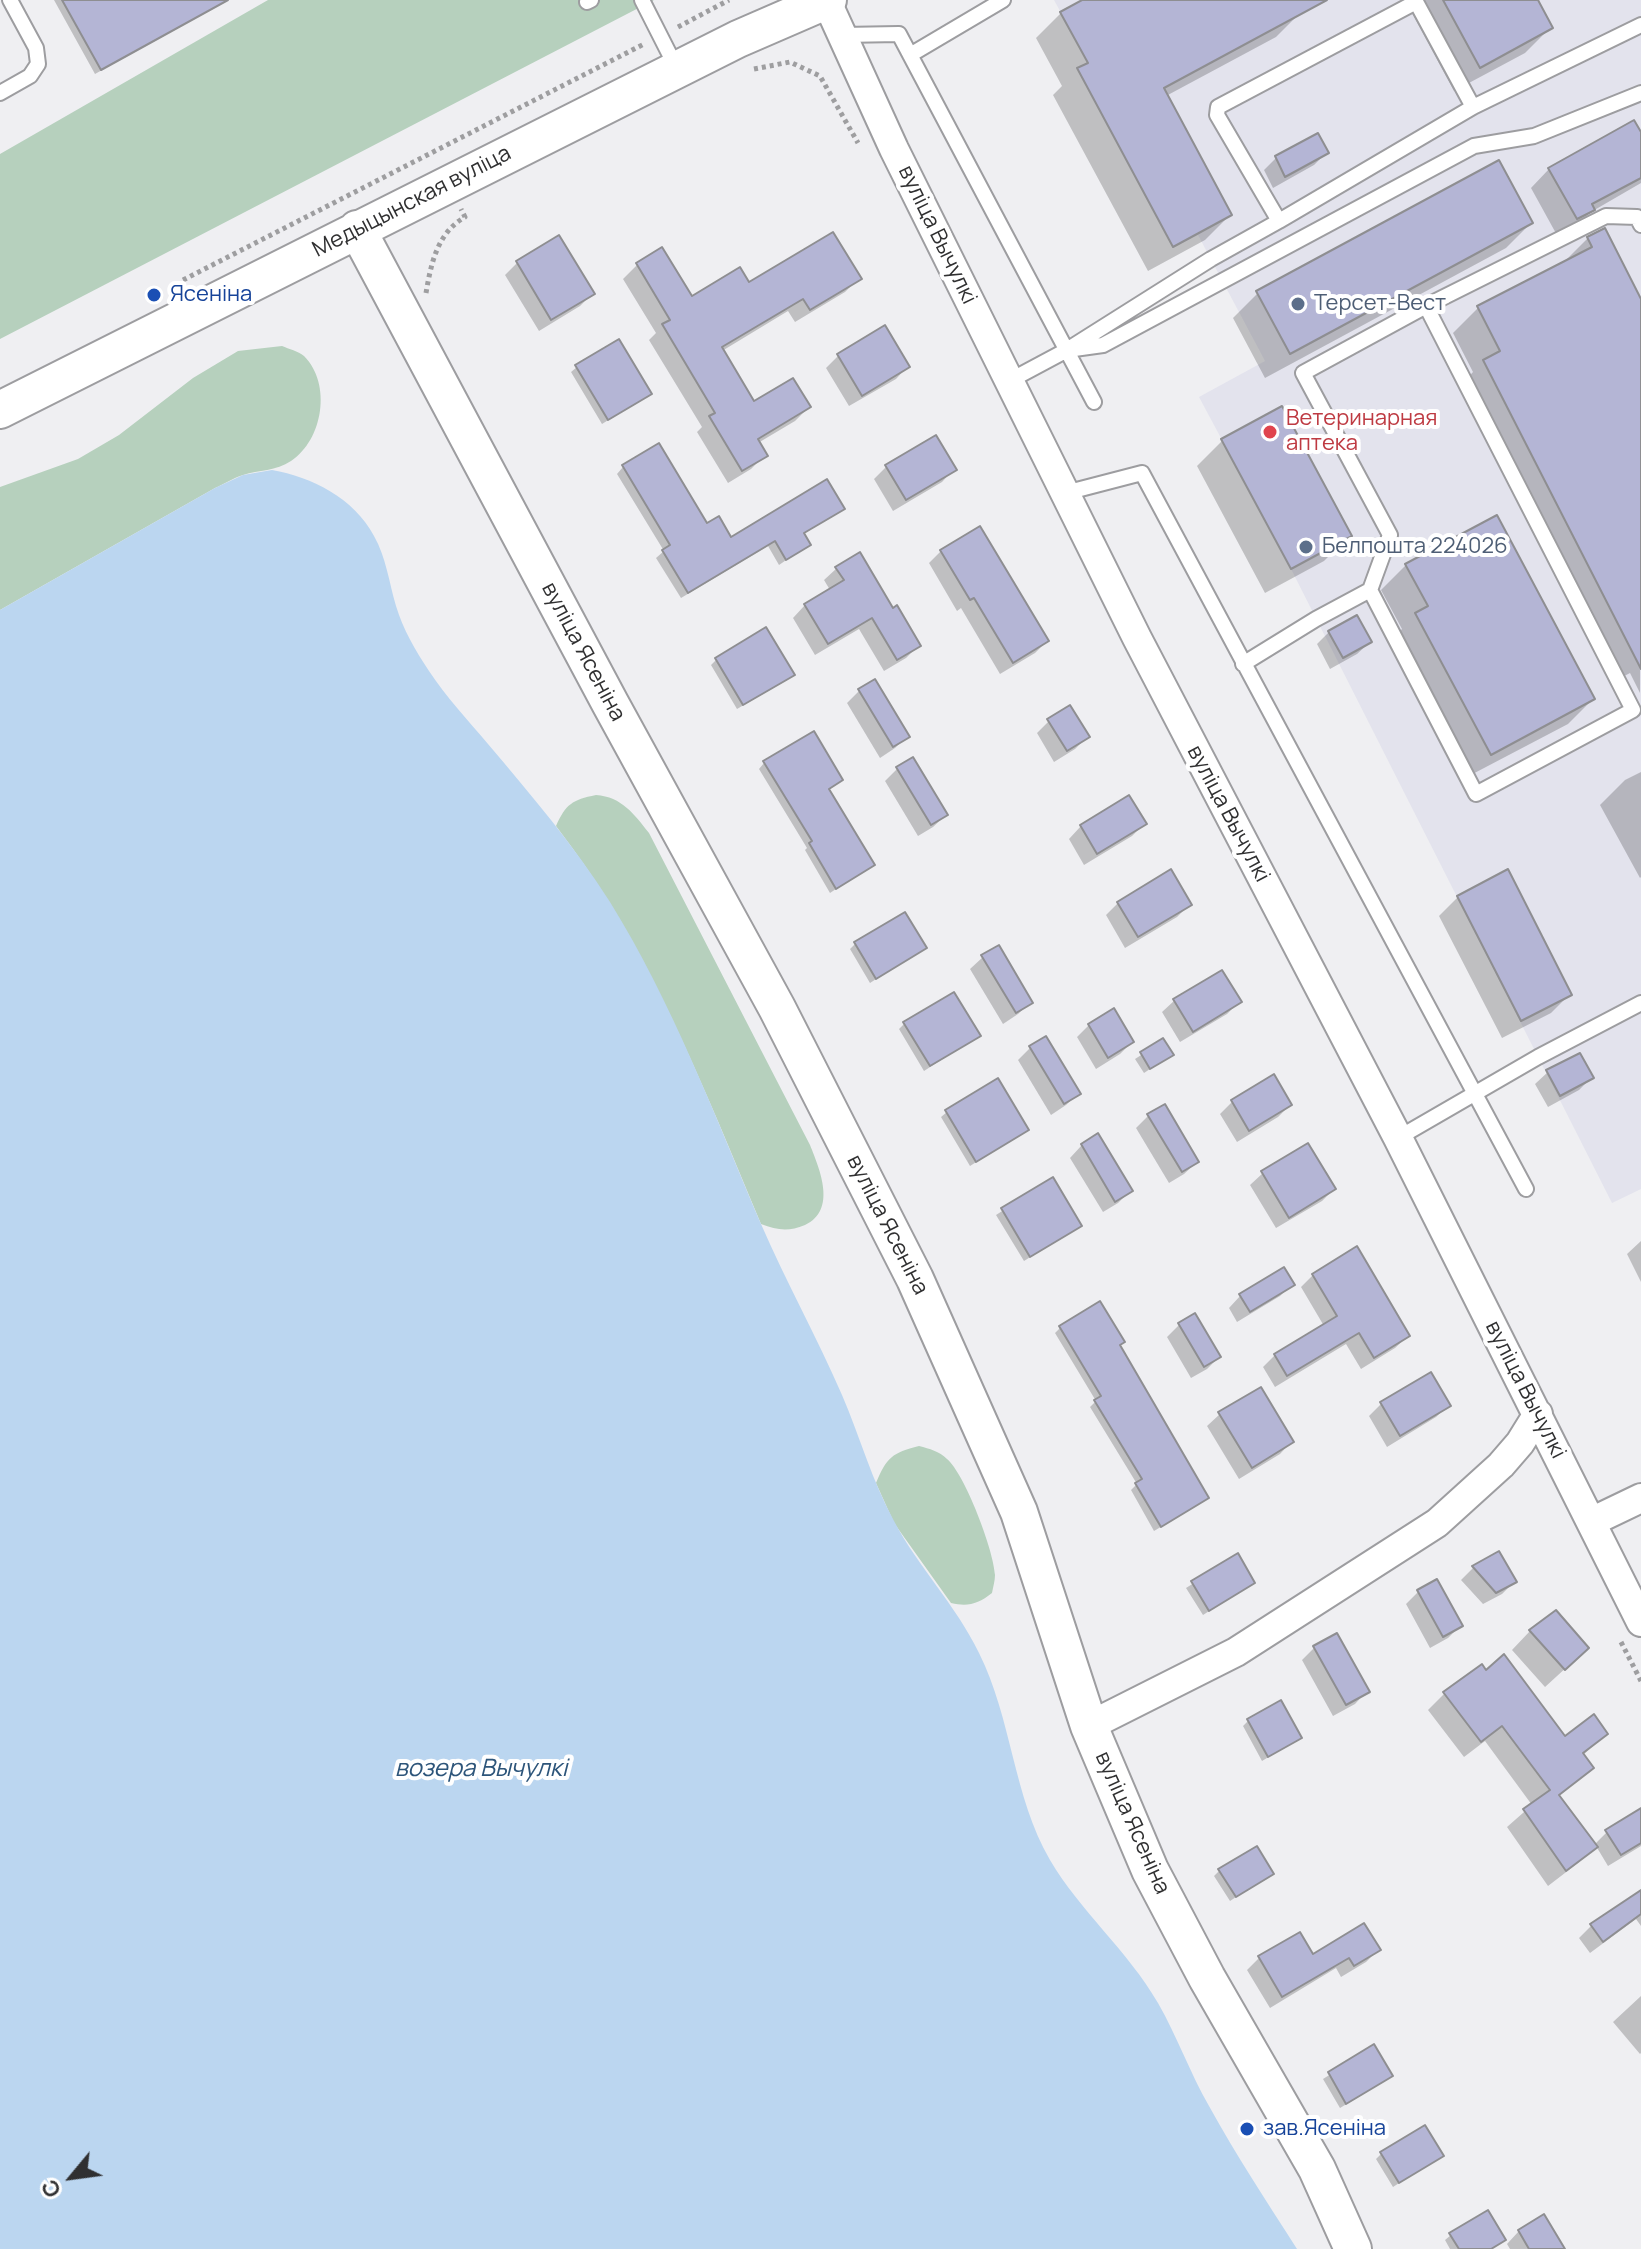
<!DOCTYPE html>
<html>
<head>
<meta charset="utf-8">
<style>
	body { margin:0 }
	#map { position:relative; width:1641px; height:2249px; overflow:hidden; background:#efeff2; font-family:Manrope,sans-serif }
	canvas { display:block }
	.north { position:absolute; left:32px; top:2137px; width:80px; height:80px; -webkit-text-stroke:6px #fff; paint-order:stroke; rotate:241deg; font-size:22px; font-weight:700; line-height:32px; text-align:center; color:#303031 }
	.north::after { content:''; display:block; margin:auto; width:28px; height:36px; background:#303031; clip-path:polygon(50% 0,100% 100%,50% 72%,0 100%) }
</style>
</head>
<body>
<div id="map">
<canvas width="1641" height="2249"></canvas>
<div class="north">С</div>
</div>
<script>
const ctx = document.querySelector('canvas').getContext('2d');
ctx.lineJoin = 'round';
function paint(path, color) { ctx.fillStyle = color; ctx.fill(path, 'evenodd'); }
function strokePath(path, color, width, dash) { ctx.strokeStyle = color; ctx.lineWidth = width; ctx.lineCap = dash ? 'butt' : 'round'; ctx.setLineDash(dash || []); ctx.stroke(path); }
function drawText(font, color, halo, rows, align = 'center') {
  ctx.font = font + ' Manrope,sans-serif'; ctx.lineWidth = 8; ctx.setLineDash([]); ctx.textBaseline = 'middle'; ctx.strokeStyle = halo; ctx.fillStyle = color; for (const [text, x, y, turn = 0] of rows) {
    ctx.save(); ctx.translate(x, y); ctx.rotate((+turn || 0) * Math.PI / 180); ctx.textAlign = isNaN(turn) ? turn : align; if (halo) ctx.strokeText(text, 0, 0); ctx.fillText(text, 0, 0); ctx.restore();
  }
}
const built = new Path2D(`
	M 1054,0 L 1641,0 L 1641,1189 L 1612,1203 L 1291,569 L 1199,397 L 1265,361 L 1198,235 L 1173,247 L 1077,68 L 1088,62 Z`);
const green = new Path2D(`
	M 268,0 L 654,0 L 0,339 L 0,154 Z
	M 282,346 C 289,349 298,351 304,356 C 332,384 323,440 291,461 C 276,471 259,470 243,475 C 233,478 224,484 215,488 L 0,610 L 0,487 L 78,459 L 119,435 L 193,378 L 238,351 Z
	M 596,795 C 622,797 634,814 649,833 L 810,1145 C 820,1170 837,1210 805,1225 C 788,1232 777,1230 761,1224 C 704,1087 647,944 556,826 C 566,804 572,800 596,795 Z
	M 919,1446 C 930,1449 939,1451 947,1459 C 965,1474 994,1551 995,1575 C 995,1581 993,1587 992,1593 C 978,1604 968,1607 951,1603 L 894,1523 L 876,1483 C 887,1457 892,1453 919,1446 Z`);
const water = new Path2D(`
	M 272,470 C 312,477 354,498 374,536 C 386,557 389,582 396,606 C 403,629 415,650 429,671 C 446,697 468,720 488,744 C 531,795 574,845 610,902 C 672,1002 715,1116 761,1224 C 786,1282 817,1337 842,1395 C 860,1437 872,1481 894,1521 C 918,1567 956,1605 979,1653 C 1012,1719 1013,1796 1050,1860 C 1080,1911 1128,1951 1158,2003 C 1177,2036 1190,2073 1209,2106 C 1236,2155 1267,2202 1297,2249 L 0,2249 L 0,610 L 215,488 L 243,475 Z`);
const shadow = new Path2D(`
	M 54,0 L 229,0 L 95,74 Z
	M 1086,0 L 1295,0 L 1301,12 L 1276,37 L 1166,96 L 1230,215 L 1205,240 L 1148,271 L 1053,95 L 1062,86 L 1036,38 L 1061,13 Z
	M 1405,0 L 1535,0 L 1550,28 L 1525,53 L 1454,91 Z
	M 1317,136 L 1326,153 L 1314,165 L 1273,188 L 1264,170 L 1276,158 Z
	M 1641,136 L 1641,183 L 1591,212 L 1574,228 L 1558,237 L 1531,188 L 1549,169 Z
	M 1531,223 L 1506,248 L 1265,378 L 1233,318 L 1258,293 Z
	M 1588,238 L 1641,303 L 1640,693 L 1630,673 L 1611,683 L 1459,387 L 1473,372 L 1453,333 L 1478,308 L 1563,263 Z
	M 662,250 L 691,299 L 859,278 L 845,292 L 795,322 L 788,311 L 722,351 L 754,404 L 809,407 L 795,421 L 758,443 L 765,455 L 751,469 L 728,483 L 697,432 L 702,427 L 649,340 L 656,333 L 623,279 L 637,265 Z
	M 517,263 L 592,294 L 580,306 L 539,331 L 505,275 Z
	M 838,356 L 908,366 L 896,379 L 849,406 L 826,368 Z
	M 577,367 L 650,394 L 602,424 L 571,372 Z
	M 1281,409 L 1349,536 L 1324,561 L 1265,593 L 1197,466 L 1222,441 Z
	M 623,467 L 731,540 L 842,509 L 802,535 L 808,545 L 779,565 L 768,546 L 681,598 L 656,558 L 664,551 L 617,474 Z
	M 886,467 L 954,469 L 942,482 L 893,511 L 874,479 Z
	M 941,551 L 1047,641 L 1035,653 L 1000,674 L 961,608 L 957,611 L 929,563 Z
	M 1406,565 L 1593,699 L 1568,724 L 1465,778 L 1391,640 L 1402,629 L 1381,590 Z
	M 837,568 L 892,610 L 919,645 L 906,658 L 884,671 L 859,629 L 815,655 L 793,618 L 805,605 L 830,590 L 824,580 Z
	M 1329,632 L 1370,642 L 1357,654 L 1330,669 L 1317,644 Z
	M 716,660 L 787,680 L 737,709 L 711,665 Z
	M 859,691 L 907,736 L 895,748 L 880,758 L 847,703 Z
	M 1049,721 L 1087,737 L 1075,749 L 1054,762 L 1037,733 Z
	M 764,763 L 841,780 L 828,790 L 872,865 L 830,893 L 805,850 L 807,848 L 759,769 Z
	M 897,769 L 946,815 L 933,827 L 918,836 L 885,781 Z
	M 1641,772 L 1641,877 L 1640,878 L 1600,805 L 1625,780 Z
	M 1144,824 L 1132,836 L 1084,865 L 1069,839 L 1081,826 Z
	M 1458,897 L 1570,994 L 1551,1013 L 1502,1038 L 1439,916 Z
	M 1118,903 L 1189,905 L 1177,917 L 1125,948 L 1106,915 Z
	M 855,944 L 924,948 L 870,983 L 850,949 Z
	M 983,957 L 1031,1002 L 1018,1014 L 1003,1024 L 970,969 Z
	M 1175,1000 L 1239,1002 L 1227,1014 L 1180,1042 L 1162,1012 Z
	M 904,1024 L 978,1036 L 924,1071 L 899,1029 Z
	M 1089,1025 L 1132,1042 L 1120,1054 L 1096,1069 L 1077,1037 Z
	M 1163,1041 L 1171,1055 L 1144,1073 L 1135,1059 Z
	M 1030,1048 L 1079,1093 L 1066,1105 L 1051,1115 L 1018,1060 Z
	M 1548,1072 L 1591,1078 L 1579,1090 L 1548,1107 L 1535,1084 Z
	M 1273,1077 L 1290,1105 L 1278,1117 L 1237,1142 L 1220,1114 L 1232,1102 Z
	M 947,1112 L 1027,1130 L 970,1166 L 941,1117 Z
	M 1148,1116 L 1197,1162 L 1184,1174 L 1169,1183 L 1136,1128 Z
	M 1082,1145 L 1130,1191 L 1118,1203 L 1103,1212 L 1070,1158 Z
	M 1263,1173 L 1334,1189 L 1322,1201 L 1276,1228 L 1250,1185 Z
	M 1052,1179 L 1080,1226 L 1024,1261 L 996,1215 Z
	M 1641,1241 L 1641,1282 L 1627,1254 Z
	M 1313,1275 L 1408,1336 L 1395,1348 L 1361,1369 L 1346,1344 L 1275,1387 L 1263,1367 L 1275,1355 L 1324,1326 L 1301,1287 Z
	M 1292,1284 L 1280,1296 L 1237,1322 L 1229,1308 L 1241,1295 Z
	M 1194,1316 L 1219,1357 L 1207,1369 L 1191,1378 L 1167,1337 L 1179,1325 Z
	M 1060,1328 L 1118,1346 L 1206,1498 L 1201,1503 L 1154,1531 L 1131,1490 L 1137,1484 L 1090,1407 L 1096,1401 L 1055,1333 Z
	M 1430,1374 L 1449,1405 L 1436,1417 L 1387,1447 L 1369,1416 L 1381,1404 Z
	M 1220,1414 L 1292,1441 L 1280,1454 L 1239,1479 L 1207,1426 Z
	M 1499,1554 L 1514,1582 L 1502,1594 L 1483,1604 L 1461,1580 L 1473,1568 Z
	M 1237,1556 L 1253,1583 L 1203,1615 L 1186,1588 Z
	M 1436,1582 L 1460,1626 L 1448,1638 L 1430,1648 L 1406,1604 L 1418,1592 Z
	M 1555,1613 L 1568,1666 L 1545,1687 L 1512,1650 L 1530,1631 Z
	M 1314,1648 L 1367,1691 L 1355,1704 L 1333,1716 L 1302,1660 Z
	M 1445,1693 L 1565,1738 L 1606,1734 L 1582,1756 L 1591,1768 L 1558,1797 L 1594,1845 L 1607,1832 L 1641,1811 L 1641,1846 L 1608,1866 L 1596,1846 L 1578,1863 L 1548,1886 L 1507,1827 L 1532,1805 L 1485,1741 L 1464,1757 L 1428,1710 Z
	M 1249,1720 L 1300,1738 L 1262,1761 L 1243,1726 Z
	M 1220,1870 L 1271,1874 L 1230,1901 L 1214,1876 Z
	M 1641,1893 L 1641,1926 L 1636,1919 L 1590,1953 L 1579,1938 L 1592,1925 Z
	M 1378,1950 L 1366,1962 L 1341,1977 L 1336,1968 L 1270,2008 L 1247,1970 L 1259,1958 L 1312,1956 Z
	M 1641,1996 L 1641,2053 L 1640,2054 L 1613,2022 Z
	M 1374,2047 L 1385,2081 L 1340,2108 L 1323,2079 Z
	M 1382,2153 L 1441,2156 L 1393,2187 L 1376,2159 Z
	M 1519,2231 L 1563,2249 L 1510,2249 L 1507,2244 Z
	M 1451,2235 L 1503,2240 L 1492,2249 L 1450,2249 L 1445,2240 Z`);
const building = new Path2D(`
	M 62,0 L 228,0 L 101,70 Z
	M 1082,0 L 1327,0 L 1164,88 L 1232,215 L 1173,247 L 1077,68 L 1088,63 L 1060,12 Z
	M 1443,0 L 1538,0 L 1553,28 L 1480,68 Z
	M 1634,120 L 1641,132 L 1641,178 L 1592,204 L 1595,210 L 1577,219 L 1548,168 Z
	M 1318,133 L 1329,153 L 1285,177 L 1275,156 Z
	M 1499,160 L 1533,223 L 1290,354 L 1256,291 Z
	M 1605,228 L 1641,299 L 1641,669 L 1483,360 L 1500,351 L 1477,306 L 1592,247 L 1587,237 Z
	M 833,232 L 862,279 L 810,310 L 803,299 L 722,347 L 754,401 L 793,378 L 811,407 L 758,439 L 768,456 L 742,471 L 709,416 L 715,413 L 662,324 L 670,320 L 636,263 L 662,247 L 692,296 L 740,267 L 749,282 Z
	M 559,235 L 595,294 L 551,320 L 516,261 Z
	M 885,325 L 910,367 L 862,396 L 837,354 Z
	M 619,339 L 652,394 L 608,420 L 575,365 Z
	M 1282,406 L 1352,536 L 1291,569 L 1221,439 Z
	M 936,435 L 957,470 L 906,500 L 885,465 Z
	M 659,443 L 707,523 L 719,516 L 731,537 L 827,479 L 845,509 L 804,533 L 811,545 L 786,560 L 775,541 L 688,593 L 662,550 L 670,545 L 622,465 Z
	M 1497,515 L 1595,699 L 1491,755 L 1415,613 L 1428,606 L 1405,564 Z
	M 980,526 L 1049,641 L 1013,663 L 974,598 L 970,600 L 940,550 Z
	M 860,552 L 893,608 L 897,605 L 921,646 L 897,660 L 872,618 L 828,644 L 804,604 L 844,580 L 835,567 Z
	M 1357,615 L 1372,642 L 1343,658 L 1328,631 Z
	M 766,627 L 795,675 L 743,705 L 715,658 Z
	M 875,679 L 910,737 L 893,747 L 858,689 Z
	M 1070,705 L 1090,737 L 1067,751 L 1047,719 Z
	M 814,731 L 843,780 L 829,789 L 875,865 L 836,889 L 809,843 L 812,841 L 763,761 Z
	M 913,757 L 948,815 L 931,825 L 896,767 Z
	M 1129,795 L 1147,824 L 1097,854 L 1080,825 Z
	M 1171,869 L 1192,905 L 1138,937 L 1117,902 Z
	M 1508,869 L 1572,995 L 1521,1021 L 1457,896 Z
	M 905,912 L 927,948 L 876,979 L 854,942 Z
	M 999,945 L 1033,1003 L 1016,1013 L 981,955 Z
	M 1222,970 L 1242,1002 L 1193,1032 L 1173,999 Z
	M 954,992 L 981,1036 L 930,1066 L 903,1022 Z
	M 1114,1008 L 1134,1042 L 1108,1058 L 1088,1024 Z
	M 1046,1036 L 1081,1094 L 1064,1104 L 1029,1046 Z
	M 1163,1038 L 1174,1055 L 1150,1069 L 1140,1052 Z
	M 1580,1053 L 1594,1078 L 1560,1096 L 1546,1070 Z
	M 1274,1074 L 1292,1105 L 1249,1131 L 1231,1100 Z
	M 998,1078 L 1029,1130 L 976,1162 L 945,1110 Z
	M 1165,1104 L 1199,1162 L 1182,1172 L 1147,1114 Z
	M 1098,1133 L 1133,1191 L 1115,1202 L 1081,1144 Z
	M 1308,1143 L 1336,1189 L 1289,1218 L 1261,1171 Z
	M 1053,1177 L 1082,1226 L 1030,1257 L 1001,1208 Z
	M 1357,1246 L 1410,1336 L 1374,1358 L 1359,1333 L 1287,1376 L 1274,1354 L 1337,1316 L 1312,1274 Z
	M 1284,1267 L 1295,1285 L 1250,1312 L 1239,1294 Z
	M 1100,1301 L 1125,1342 L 1120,1345 L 1209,1498 L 1161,1527 L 1135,1483 L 1142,1479 L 1094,1400 L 1101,1396 L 1059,1326 Z
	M 1195,1313 L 1221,1357 L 1204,1367 L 1178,1323 Z
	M 1431,1372 L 1451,1406 L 1400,1436 L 1380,1402 Z
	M 1261,1387 L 1294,1442 L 1252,1468 L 1218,1412 Z
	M 1499,1551 L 1517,1582 L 1496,1593 L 1472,1566 Z
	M 1238,1553 L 1255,1583 L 1209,1611 L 1191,1581 Z
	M 1437,1579 L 1463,1626 L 1443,1637 L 1417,1590 Z
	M 1556,1610 L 1589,1648 L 1565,1670 L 1529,1630 Z
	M 1337,1633 L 1370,1692 L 1346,1705 L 1313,1646 Z
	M 1504,1654 L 1565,1736 L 1594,1714 L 1608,1734 L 1583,1753 L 1594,1768 L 1559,1795 L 1598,1847 L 1566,1871 L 1523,1809 L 1550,1790 L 1502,1726 L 1481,1742 L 1443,1692 L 1482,1664 L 1486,1670 Z
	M 1281,1700 L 1302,1738 L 1268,1757 L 1247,1719 Z
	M 1641,1808 L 1641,1843 L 1621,1855 L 1605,1830 Z
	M 1257,1846 L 1274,1874 L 1236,1897 L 1218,1869 Z
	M 1641,1890 L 1641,1914 L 1603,1942 L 1590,1924 Z
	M 1364,1923 L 1381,1950 L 1354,1966 L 1349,1958 L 1282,1997 L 1258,1956 L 1300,1932 L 1313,1954 Z
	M 1374,2044 L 1393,2076 L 1346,2104 L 1328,2072 Z
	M 1425,2125 L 1444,2156 L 1399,2183 L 1380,2152 Z
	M 1488,2210 L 1506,2240 L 1491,2249 L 1459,2249 L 1449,2233 Z
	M 1544,2214 L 1565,2249 L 1529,2249 L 1518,2230 Z`);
const path = new Path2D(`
	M 678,27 L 729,0
	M 754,69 L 790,62 L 820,76 L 858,143
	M 183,280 L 644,44
	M 426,293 C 431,264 437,233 465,217 L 461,209
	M 1621,1642 L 1641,1681`);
const service = new Path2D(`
	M 642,0 L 677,69
	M 1415,0 L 1473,107
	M 587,2 L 591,0
	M 842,35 L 899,34 L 1094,402
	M 910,55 L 1003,0
	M 0,93 L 30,76 L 38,64 L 36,48 L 10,0
	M 1279,221 L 1473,107 L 1641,25
	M 1426,306 L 1606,216 L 1637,217 L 1641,225
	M 1070,348 L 1211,259 L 1279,221 L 1217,115 L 1218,107 L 1416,2
	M 1009,381 L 1067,350 L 1103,345 L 1474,146 L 1534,136 L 1641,93
	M 1065,493 L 1142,473 L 1526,1189
	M 1243,664 L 1316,619 L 1370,590 L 1476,794 L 1633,710 L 1426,306 L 1303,373 L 1390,535 L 1370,590
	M 1398,1138 L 1538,1057 L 1641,1003`);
const minor = new Path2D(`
	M 827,2 L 894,149 L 1137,638 L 1398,1138 L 1641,1622
	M 1591,1522 L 1641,1498
	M 1089,1726 L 1236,1652 L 1437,1523 L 1501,1465 L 1520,1443 L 1538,1414`);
const tertiary = new Path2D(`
	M 357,229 L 610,703 L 777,1008 L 915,1279 L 1019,1512 L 1089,1726 L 1150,1870 L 1207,1978 L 1317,2169 L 1353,2249
	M 0,410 L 738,39 L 828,0`);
const markers = [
	[154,295,8,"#1a4fb4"],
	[1298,304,8,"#5c6f8a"],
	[1270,432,8,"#e0444e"],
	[1306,547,8,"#5c6f8a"],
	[1247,2129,8,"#1a4fb4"]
];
const streetNames = [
	["Медыцынская вуліца",412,202,-27],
	["вуліца Вычулкі",937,235,64],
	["вуліца Ясеніна",583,652,62],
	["вуліца Вычулкі",1228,814,62],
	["вуліца Ясеніна",887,1225,63],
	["вуліца Вычулкі",1525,1390,63],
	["вуліца Ясеніна",1132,1823,66]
];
const transitNames = [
	["Ясеніна",170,295],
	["зав.Ясеніна",1263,2129]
];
const serviceNames = [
	["Терсет-Вест",1314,304],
	["Белпошта 224026",1322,547]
];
const healthNames = [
	["Ветеринарная",1286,419],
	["аптека",1286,444]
];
const waterNames = [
	["возера Вычулкі",481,1769]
];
paint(built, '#e3e3ed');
paint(green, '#b6d0bd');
paint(water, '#bbd6f0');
paint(shadow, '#0003');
paint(building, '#b4b5d5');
strokePath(building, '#8e8e91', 2);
strokePath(service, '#9d9da0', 18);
strokePath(minor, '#9d9da0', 32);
strokePath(tertiary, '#9d9da0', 40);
strokePath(path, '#9e9ea0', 5, [4, 4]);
strokePath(service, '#fff', 14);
strokePath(minor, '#fff', 28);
strokePath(tertiary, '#fff', 36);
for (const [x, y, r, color] of markers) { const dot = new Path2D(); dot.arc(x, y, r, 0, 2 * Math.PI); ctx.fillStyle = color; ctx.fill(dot); strokePath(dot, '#fff', 3); }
drawText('22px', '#303031', '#fff', streetNames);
drawText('22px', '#164399', '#fff', transitNames, 'left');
drawText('22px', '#4e5e75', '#fff', serviceNames, 'left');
drawText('22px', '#be3a42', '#fff', healthNames, 'left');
drawText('italic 24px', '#2d557a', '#fff', waterNames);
</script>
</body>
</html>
